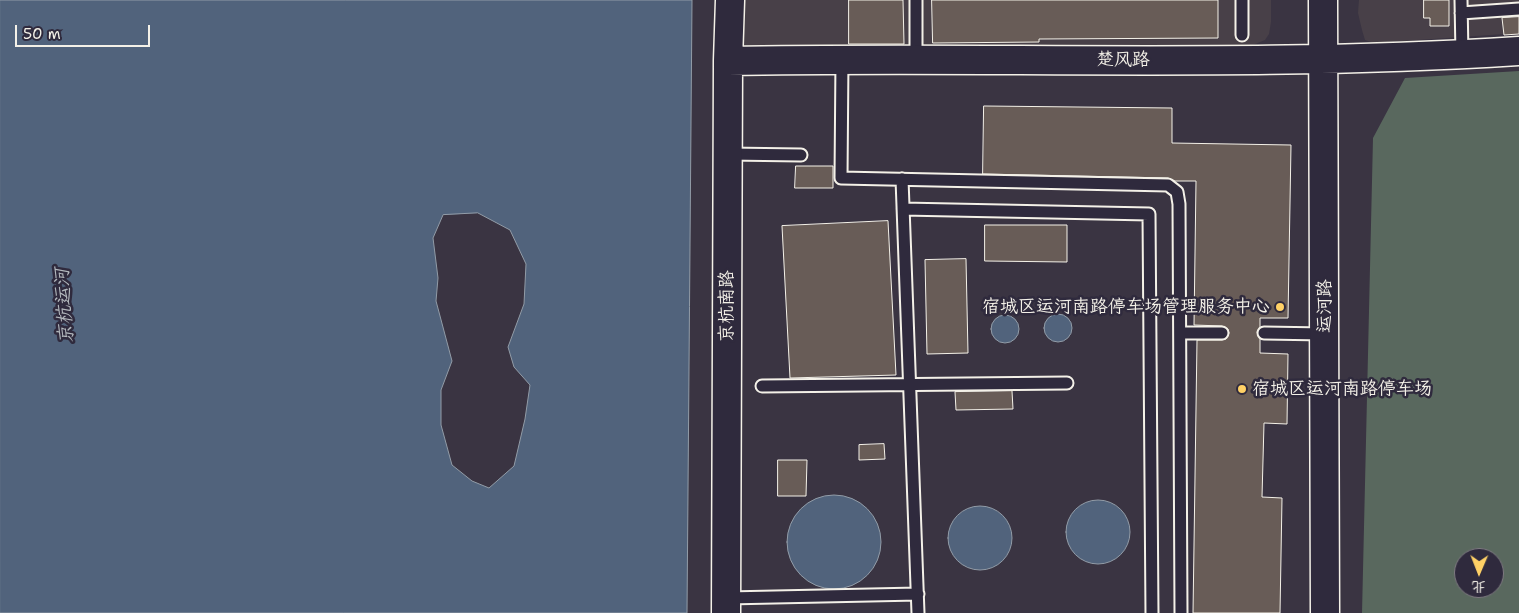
<!DOCTYPE html>
<html>
<head>
<meta charset="utf-8">
<style>
	body { margin:0 }
	#map { position:relative; width:1519px; height:613px; overflow:hidden; background:#3a3442; font-family:"Shantell Sans","LXGW WenKai TC",sans-serif }
	canvas { display:block }
	.north { position:absolute; left:1454px; top:548px; width:50px; height:50px; box-sizing:border-box; background:#2f2a3d; border:1px solid #7e7a81; border-radius:50%; rotate:181deg; font-size:14px; font-weight:700; line-height:20px; text-align:center; color:#f4f1e8 }
	.north::after { content:''; display:block; margin:auto; width:18px; height:22px; background:#ffd166; clip-path:polygon(50% 0,100% 100%,50% 72%,0 100%) }
	.scale { position:absolute; left:15px; top:25px; width:135px; height:22px; box-sizing:border-box; border:2px solid #f4f1e8; border-top:0; padding-left:6px; font-size:15px; line-height:18px; white-space:nowrap; color:#f4f1e8; -webkit-text-stroke:4px #2f2a3d; paint-order:stroke }
</style>
</head>
<body>
<div id="map">
<canvas width="1519" height="613"></canvas>
<div class="north">北</div>
<div class="scale">50 m</div>
</div>
<script>
const ctx = document.querySelector('canvas').getContext('2d');
ctx.lineJoin = 'round';
function paint(path, color) { ctx.fillStyle = color; ctx.fill(path, 'evenodd'); }
function strokePath(path, color, width, dash) { ctx.strokeStyle = color; ctx.lineWidth = width; ctx.lineCap = dash ? 'butt' : 'round'; ctx.setLineDash(dash || []); ctx.stroke(path); }
function drawText(font, color, halo, rows, align = 'center') {
  ctx.font = font + ' "Shantell Sans","LXGW WenKai TC",sans-serif'; ctx.lineWidth = 5; ctx.setLineDash([]); ctx.textBaseline = 'middle'; ctx.strokeStyle = halo; ctx.fillStyle = color; for (const [text, x, y, turn = 0] of rows) {
    ctx.save(); ctx.translate(x, y); ctx.rotate((+turn || 0) * Math.PI / 180); ctx.textAlign = isNaN(turn) ? turn : align; if (halo) ctx.strokeText(text, 0, 0); ctx.fillText(text, 0, 0); ctx.restore();
  }
}
const built = new Path2D(`
	M 736,0 L 1271,0 L 1271,22 L 1269,34 L 1265,40 L 1248,47 L 735,51 Z
	M 1359,0 L 1519,0 L 1519,33 L 1374,43 L 1365,40 L 1362,30 L 1358,13 Z`);
const green = new Path2D(`
	M 1519,71 L 1519,613 L 1362,613 L 1373,138 L 1405,78 ZM 1464,558 L 1494,558 L 1494,588 L 1464,588 Z`);
const water = new Path2D(`
	M 0,0 L 692,0 L 687,613 L 0,613 ZM 478,213 L 510,230 L 526,264 L 524,304 L 508,347 L 514,367 L 530,385 L 525,419 L 514,466 L 489,488 L 472,481 L 452,465 L 441,425 L 441,390 L 452,361 L 436,301 L 438,278 L 433,238 L 443,215 Z
	M1044 328a14 14 0 1 1 28 0a14 14 0 1 1-28 0Z
	M991 329a14 14 0 1 1 28 0a14 14 0 1 1-28 0Z
	M787 542a47 47 0 1 1 94 0a47 47 0 1 1-94 0Z
	M1066 532a32 32 0 1 1 64 0a32 32 0 1 1-64 0Z
	M948 538a32 32 0 1 1 64 0a32 32 0 1 1-64 0Z`);
const building = new Path2D(`
	M 849,0 L 903,0 L 904,44 L 849,44 Z
	M 932,0 L 1218,0 L 1218,38 L 1039,39 L 1039,42 L 933,43 Z
	M 1424,0 L 1449,0 L 1449,26 L 1430,26 L 1430,18 L 1424,18 Z
	M 1519,17 L 1519,34 L 1504,35 L 1502,18 Z
	M 984,106 L 1172,108 L 1172,143 L 1291,145 L 1288,318 L 1260,318 L 1260,327 L 1257,332 L 1260,339 L 1260,353 L 1288,354 L 1287,424 L 1264,423 L 1262,497 L 1282,498 L 1280,613 L 1193,613 L 1197,340 L 1222,340 L 1226,339 L 1229,333 L 1228,329 L 1222,326 L 1194,325 L 1196,181 L 1175,181 L 1168,178 L 983,174 Z
	M 796,166 L 833,166 L 833,188 L 795,188 Z
	M 888,221 L 896,375 L 790,378 L 782,226 Z
	M 985,225 L 1067,225 L 1067,262 L 985,261 Z
	M 966,259 L 968,353 L 927,354 L 925,260 Z
	M 1012,391 L 1013,409 L 956,410 L 955,392 Z
	M 884,444 L 885,459 L 859,460 L 859,445 Z
	M 778,460 L 807,460 L 806,496 L 778,496 Z`);
const lane = new Path2D(`
	M 916,0 L 916,59
	M 1461,0 L 1462,54
	M 1461,13 L 1519,9
	M 1242,35 L 1242,0
	M 842,59 L 841,178 L 1168,185 L 1177,192 L 1179,204 L 1181,613
	M 728,154 L 801,155
	M 902,179 L 918,613
	M 903,209 L 1149,214 L 1152,613
	M 1180,333 L 1222,333
	M 1264,333 L 1325,334
	M 762,386 L 1067,383
	M 727,598 L 918,594`);
const secondary = new Path2D(`
	M 1323,0 L 1325,613
	M 728,61 C 991,56 1256,68 1519,51
	M 726,613 L 728,61 L 730,0`);
const markers = [
	[1280,307,5,"#ffd166"],
	[1242,389,5,"#ffd166"]
];
const streetNames = [
	["楚风路",1123,60],
	["京杭南路",727,306,-90],
	["运河路",1325,306,-90]
];
const poiNames = [
	["宿城区运河南路停车场管理服务中心",1270,307],
	["宿城区运河南路停车场",1252,389,"left"]
];
const waterNames = [
	["京杭运河",65,306,-94]
];
paint(built, '#484048');
paint(green, '#59685e');
paint(water, '#51637c');
strokePath(water, '#929ca7', 1);
paint(building, '#685c57');
strokePath(building, '#f4f1e8', 1);
strokePath(lane, '#f4f1e8', 15);
strokePath(secondary, '#f4f1e8', 31);
strokePath(lane, '#2f2a3d', 11);
strokePath(secondary, '#2f2a3d', 28);
for (const [x, y, r, color] of markers) { const dot = new Path2D(); dot.arc(x, y, r, 0, 2 * Math.PI); ctx.fillStyle = color; ctx.fill(dot); strokePath(dot, '#2f2a3d', 2); }
drawText('18px', '#f4f1e8', '#2f2a3d', streetNames);
drawText('18px', '#f4f1e8', '#2f2a3d', poiNames, 'right');
drawText('italic 19px', '#b3b8bd', '#2f2a3d', waterNames);
</script>
</body>
</html>
